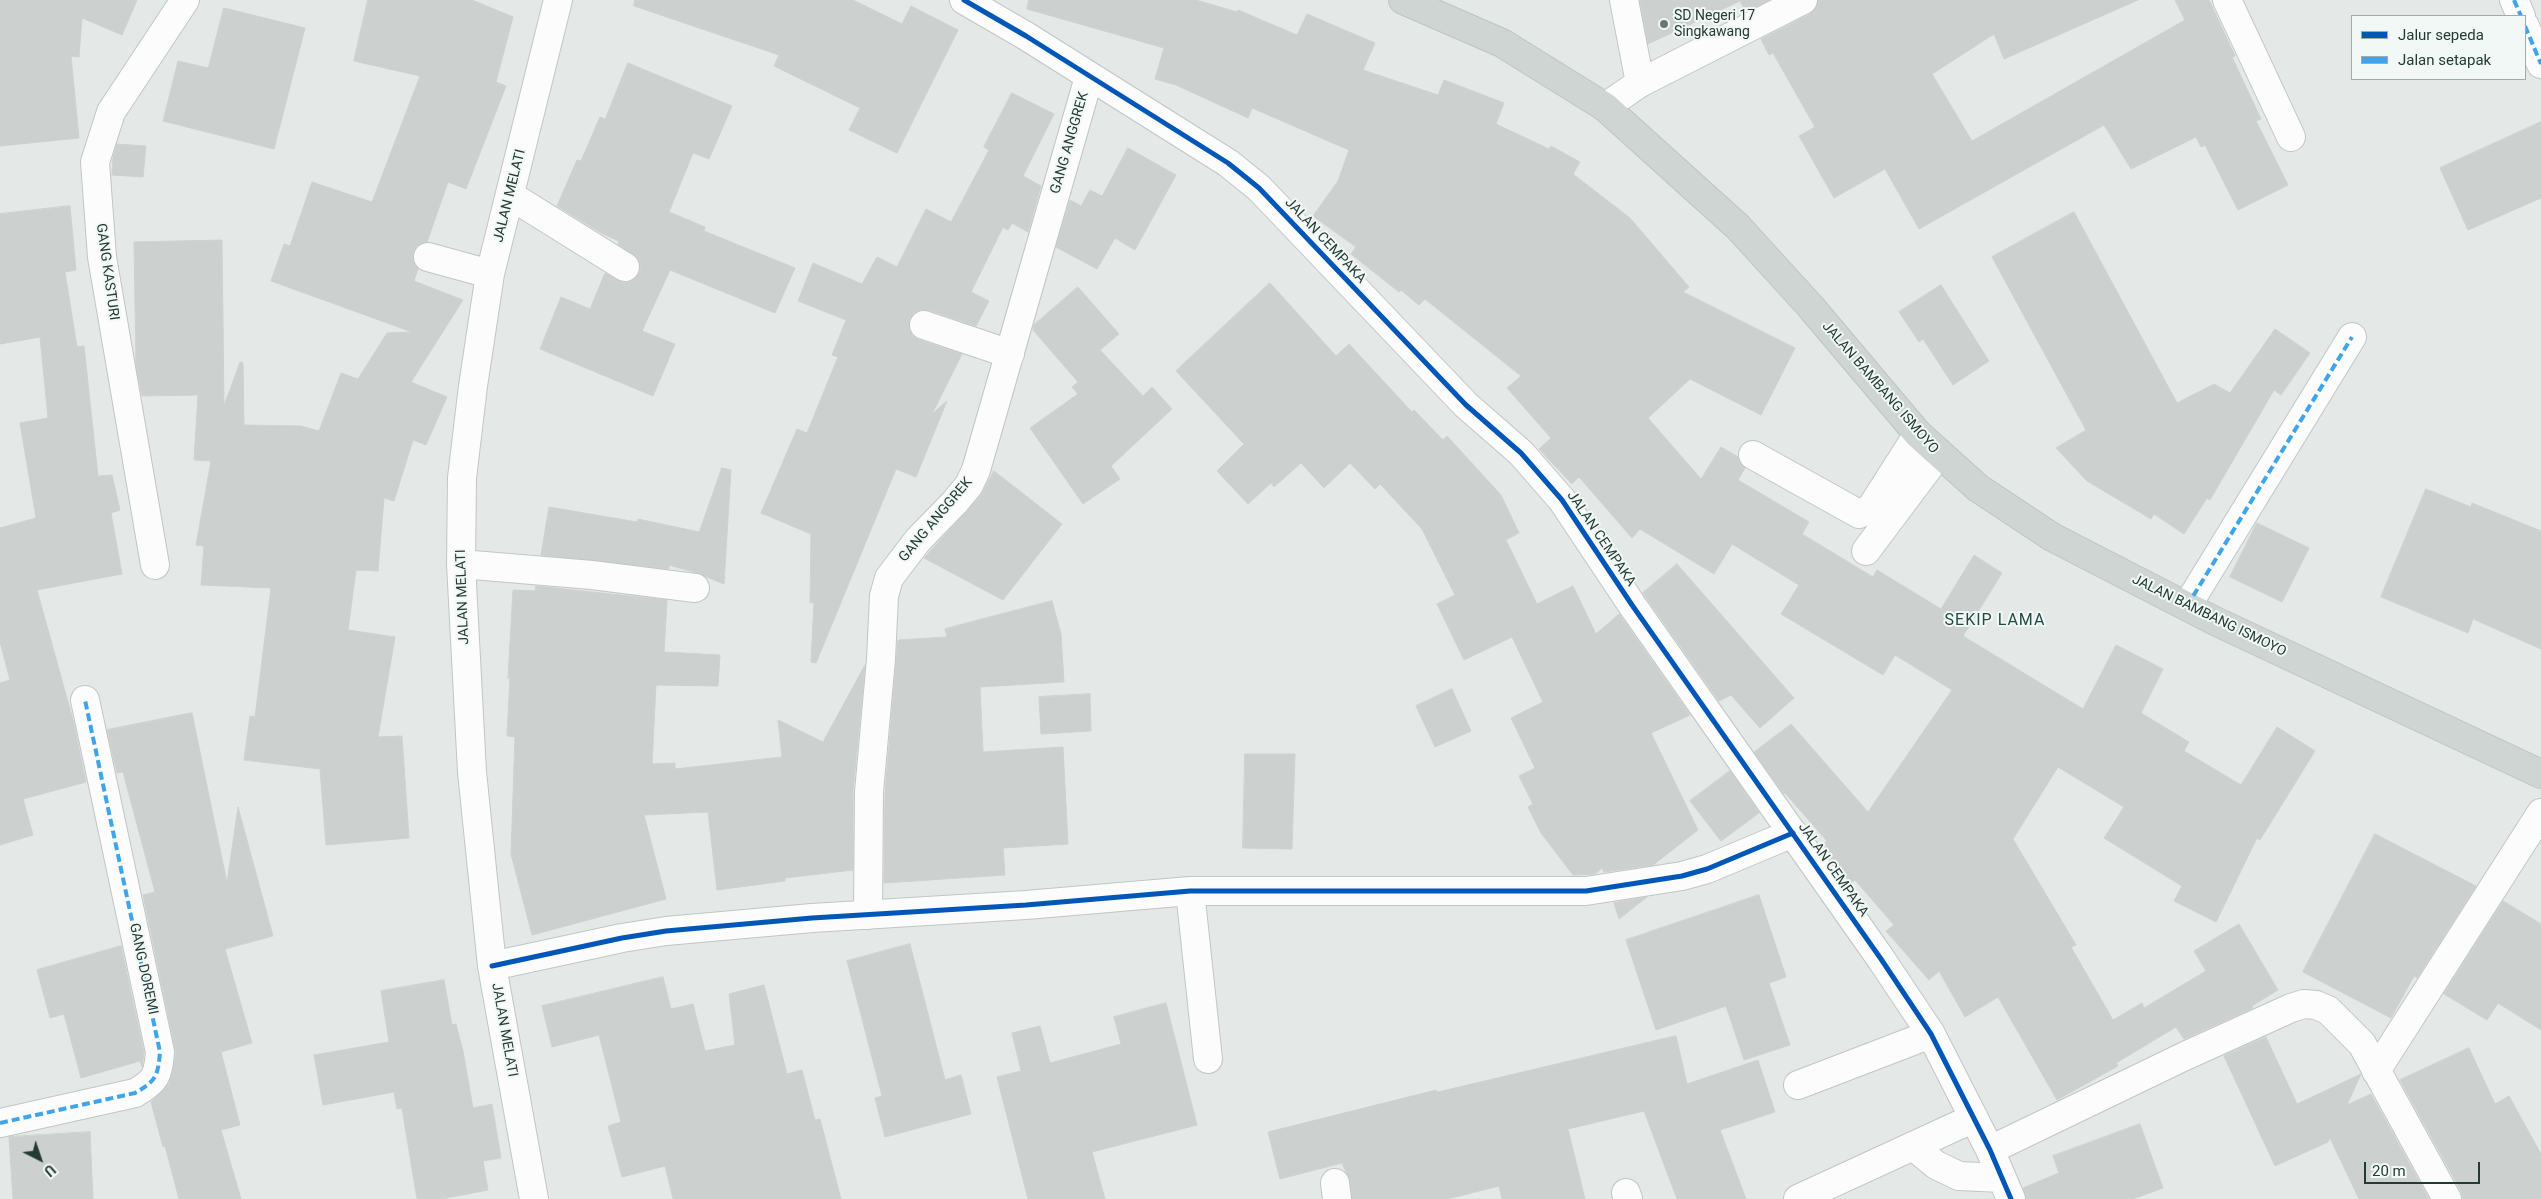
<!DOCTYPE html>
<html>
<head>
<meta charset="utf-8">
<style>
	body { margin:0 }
	#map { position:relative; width:2541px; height:1199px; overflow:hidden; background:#e4e9e7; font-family:Roboto,sans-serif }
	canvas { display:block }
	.legend { position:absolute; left:2351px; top:15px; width:175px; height:65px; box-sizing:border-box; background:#f2f8f5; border:1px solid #a0aca8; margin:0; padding:6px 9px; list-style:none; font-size:15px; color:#243b35 }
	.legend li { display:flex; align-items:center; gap:10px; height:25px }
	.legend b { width:25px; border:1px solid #a0aca8 }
	.north { position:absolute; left:15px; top:1134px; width:50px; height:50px; -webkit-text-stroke:4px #f2f8f5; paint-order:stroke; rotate:139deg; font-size:14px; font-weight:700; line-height:20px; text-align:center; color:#243b35 }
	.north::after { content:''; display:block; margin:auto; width:18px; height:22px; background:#243b35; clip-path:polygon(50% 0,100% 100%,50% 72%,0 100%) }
	.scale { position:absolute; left:2364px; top:1162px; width:116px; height:22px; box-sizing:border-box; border:2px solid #243b35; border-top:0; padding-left:6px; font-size:15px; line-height:18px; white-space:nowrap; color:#243b35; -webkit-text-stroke:4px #f2f8f5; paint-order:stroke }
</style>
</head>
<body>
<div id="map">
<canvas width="2541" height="1199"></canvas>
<ul class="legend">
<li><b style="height:6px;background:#0057b8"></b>Jalur sepeda</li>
<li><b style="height:6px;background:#3ea4eb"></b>Jalan setapak</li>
</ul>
<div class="north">U</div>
<div class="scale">20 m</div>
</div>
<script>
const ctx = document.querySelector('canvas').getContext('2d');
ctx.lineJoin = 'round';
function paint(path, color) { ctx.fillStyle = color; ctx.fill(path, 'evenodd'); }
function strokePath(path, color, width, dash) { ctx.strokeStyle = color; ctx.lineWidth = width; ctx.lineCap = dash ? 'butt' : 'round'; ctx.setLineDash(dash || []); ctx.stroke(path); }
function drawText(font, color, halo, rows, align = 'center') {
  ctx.font = font + ' Roboto,sans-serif'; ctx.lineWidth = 4; ctx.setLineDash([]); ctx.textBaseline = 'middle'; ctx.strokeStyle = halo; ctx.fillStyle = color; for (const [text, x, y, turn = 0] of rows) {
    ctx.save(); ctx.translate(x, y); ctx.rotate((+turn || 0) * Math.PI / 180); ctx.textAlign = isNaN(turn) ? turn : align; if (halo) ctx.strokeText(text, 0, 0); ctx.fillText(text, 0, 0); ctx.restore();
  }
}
const building = new Path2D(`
	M 0,0 L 137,0 L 122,35 L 82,18 L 79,57 L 71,56 L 79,138 L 0,146 Z
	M 368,0 L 472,0 L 513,17 L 496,82 L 506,86 L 466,189 L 448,182 L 427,242 L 417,246 L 413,253 L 413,261 L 418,269 L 414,281 L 463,300 L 411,382 L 447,397 L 426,445 L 413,440 L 394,501 L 384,498 L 378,571 L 356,570 L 348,630 L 395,637 L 378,737 L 402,736 L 409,838 L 326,845 L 320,769 L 244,760 L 250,716 L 255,717 L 271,588 L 201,585 L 204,546 L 196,545 L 211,461 L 194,460 L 198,395 L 142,396 L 136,365 L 134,242 L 222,240 L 224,406 L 240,362 L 243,363 L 244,425 L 301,426 L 319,431 L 341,373 L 358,379 L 387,333 L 412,332 L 271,281 L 284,244 L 290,246 L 312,182 L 372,202 L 420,76 L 354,61 Z
	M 635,0 L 853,0 L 902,24 L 911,6 L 958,30 L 897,153 L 849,130 L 860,108 L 774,66 L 779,55 L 634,6 Z
	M 1029,0 L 1196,0 L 1237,12 L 1238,10 L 1297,35 L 1307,14 L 1375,43 L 1363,70 L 1438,95 L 1444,80 L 1504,103 L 1496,124 L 1549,149 L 1551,146 L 1580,162 L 1573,174 L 1630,218 L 1689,287 L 1683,292 L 1795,348 L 1761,415 L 1690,379 L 1648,418 L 1701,479 L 1721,447 L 1738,457 L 1745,468 L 1738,480 L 1809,522 L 1802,534 L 1873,577 L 1877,570 L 1941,609 L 1974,555 L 2002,573 L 1963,636 L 2083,709 L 2116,645 L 2163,669 L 2141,713 L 2189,742 L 2184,751 L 2241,785 L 2277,727 L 2315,751 L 2260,840 L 2257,838 L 2216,922 L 2174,901 L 2182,886 L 2104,838 L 2124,807 L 2058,767 L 2013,839 L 2076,945 L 2071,947 L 2113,1020 L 2142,1003 L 2144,1008 L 2206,971 L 2194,951 L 2239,924 L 2278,990 L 2252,1006 L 2253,1008 L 2184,1039 L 2176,1027 L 2116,1063 L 2118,1066 L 2057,1100 L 1998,997 L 1965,1017 L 1939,971 L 1929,980 L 1886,931 L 1894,925 L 1855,880 L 1851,883 L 1828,856 L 1821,846 L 1827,841 L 1785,793 L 1784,794 L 1754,752 L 1791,724 L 1868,812 L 1952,690 L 1895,655 L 1883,675 L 1781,614 L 1799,585 L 1732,544 L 1714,574 L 1640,529 L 1632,538 L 1579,477 L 1572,484 L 1539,449 L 1551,438 L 1507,388 L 1521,376 L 1425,299 L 1419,305 L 1401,290 L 1399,292 L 1351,254 L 1356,247 L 1313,216 L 1338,181 L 1349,150 L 1252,108 L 1248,118 L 1176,85 L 1155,79 L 1164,48 L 1027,9 Z
	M 1640,0 L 1769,0 L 1746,12 L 1740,1 L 1648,44 Z
	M 1818,0 L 2138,0 L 2004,59 L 1994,34 L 1932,74 L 1972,141 L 2185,20 L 2175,0 L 2209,0 L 2235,56 L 2232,57 L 2261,119 L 2256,121 L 2288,185 L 2238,210 L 2205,145 L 2201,147 L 2196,137 L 2131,169 L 2104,125 L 1919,229 L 1885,169 L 1834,198 L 1799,136 L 1815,127 L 1773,53 L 1769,55 L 1761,39 L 1810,14 L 1816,8 Z
	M 224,8 L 305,28 L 274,149 L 163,121 L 178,61 L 208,68 Z
	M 628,63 L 732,106 L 709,159 L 693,153 L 669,212 L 705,227 L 704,231 L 795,268 L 775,313 L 670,270 L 642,331 L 675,344 L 653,396 L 540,349 L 561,297 L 590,309 L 605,273 L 624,283 L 632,281 L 638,275 L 641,267 L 638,259 L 618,244 L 619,241 L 601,233 L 557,206 L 577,160 L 581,161 L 600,117 L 605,119 Z
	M 1012,93 L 1054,114 L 1023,176 L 1041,186 L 1028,232 L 1012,223 L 1008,230 L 1003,227 L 971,292 L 989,301 L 976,326 L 929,310 L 920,310 L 914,313 L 909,320 L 909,329 L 913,336 L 919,340 L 962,354 L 932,414 L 947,401 L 916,477 L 896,469 L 816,663 L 811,662 L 814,602 L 810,603 L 811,534 L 761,513 L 797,429 L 807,433 L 838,357 L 832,355 L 846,320 L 798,301 L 813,263 L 862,284 L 877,257 L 897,267 L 926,209 L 951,222 L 989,150 L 984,147 Z
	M 2541,122 L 2541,198 L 2468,230 L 2440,168 Z
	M 117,144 L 146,146 L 143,177 L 112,175 L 113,158 Z
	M 1128,148 L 1176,175 L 1135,250 L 1115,238 L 1097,269 L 1056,247 L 1070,200 L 1081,206 L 1090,190 L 1102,196 Z
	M 70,206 L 76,270 L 65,272 L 77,347 L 84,346 L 98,476 L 112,475 L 120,510 L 111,513 L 122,574 L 37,590 L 73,720 L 86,782 L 23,799 L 33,835 L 0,845 L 0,683 L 10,680 L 0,642 L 0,528 L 36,518 L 20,423 L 48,418 L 40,337 L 0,344 L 0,214 Z
	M 2074,212 L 2177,403 L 2214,384 L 2230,393 L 2275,329 L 2310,353 L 2281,395 L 2274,390 L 2210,500 L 2207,498 L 2184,534 L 2154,514 L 2151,519 L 2087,481 L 2056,448 L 2086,430 L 1992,257 Z
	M 1270,283 L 1336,356 L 1349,344 L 1412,412 L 1414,410 L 1443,440 L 1447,436 L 1501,495 L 1519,533 L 1506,540 L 1537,604 L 1573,586 L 1596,634 L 1619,614 L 1690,715 L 1651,733 L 1698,830 L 1653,865 L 1604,872 L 1602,868 L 1595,874 L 1573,875 L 1541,833 L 1528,807 L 1533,804 L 1519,776 L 1535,768 L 1511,718 L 1543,702 L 1512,637 L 1464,660 L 1437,604 L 1455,595 L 1422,529 L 1380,484 L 1375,489 L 1350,463 L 1324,488 L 1301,463 L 1274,487 L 1271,483 L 1248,504 L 1217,471 L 1244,444 L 1176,371 Z
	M 1941,285 L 1989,361 L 1953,385 L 1923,339 L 1919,342 L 1899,312 Z
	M 1078,287 L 1119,334 L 1100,350 L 1143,396 L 1152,387 L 1172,409 L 1111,466 L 1120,479 L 1083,504 L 1030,428 L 1078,394 L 1072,387 L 1078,382 L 1033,330 L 1034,325 Z
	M 722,468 L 731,470 L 724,584 L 697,573 L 669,565 L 669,569 L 541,555 L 549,507 L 637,522 L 638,519 L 699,532 Z
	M 994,471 L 1062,524 L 1003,600 L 924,558 L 981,495 Z
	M 2426,489 L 2471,507 L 2472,503 L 2541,531 L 2541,649 L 2473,619 L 2468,633 L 2381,597 Z
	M 2257,523 L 2309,548 L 2282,602 L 2230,577 Z
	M 1677,564 L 1794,698 L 1760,728 L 1731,695 L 1719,701 L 1643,593 Z
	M 536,586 L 667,600 L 664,652 L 720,655 L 718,686 L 656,685 L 652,764 L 675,763 L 675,769 L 782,757 L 778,720 L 823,742 L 865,665 L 853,791 L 853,870 L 785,878 L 785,881 L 717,890 L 708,812 L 644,815 L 666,899 L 532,935 L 511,854 L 515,737 L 507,736 L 510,678 L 508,678 L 513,590 L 535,591 Z
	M 1052,601 L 1061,634 L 1064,682 L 980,687 L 983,752 L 1063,747 L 1068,844 L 1003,848 L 1005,875 L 884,883 L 885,793 L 898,640 L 947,637 L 945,629 Z
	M 1452,689 L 1471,731 L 1435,747 L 1416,706 Z
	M 1090,694 L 1091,731 L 1041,734 L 1039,697 Z
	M 192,713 L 227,883 L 238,807 L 273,936 L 225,949 L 252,1043 L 221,1052 L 240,1125 L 221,1130 L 241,1199 L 179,1199 L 165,1146 L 163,1147 L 151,1102 L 169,1084 L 176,1053 L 143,895 L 155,892 L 123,772 L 117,773 L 107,730 Z
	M 1245,754 L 1295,754 L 1292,849 L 1243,848 Z
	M 1730,771 L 1759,813 L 1721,841 L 1690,801 Z
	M 2375,834 L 2476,886 L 2417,978 L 2414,976 L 2391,1018 L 2303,972 Z
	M 1759,895 L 1786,977 L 1769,983 L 1790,1045 L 1744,1060 L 1726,1006 L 1656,1030 L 1626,940 Z
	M 1647,897 L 1619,919 L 1614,903 Z
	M 2503,901 L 2541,924 L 2541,1030 L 2498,1003 L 2487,1020 L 2444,994 Z
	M 910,944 L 945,1080 L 961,1075 L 971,1114 L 885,1137 L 875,1098 L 882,1096 L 847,961 Z
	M 121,946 L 144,1053 L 142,1067 L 140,1061 L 81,1078 L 64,1014 L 50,1018 L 37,970 Z
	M 663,977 L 671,1009 L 693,1004 L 705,1051 L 735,1045 L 729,994 L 764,985 L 787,1074 L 802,1070 L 815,1120 L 820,1119 L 841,1199 L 673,1199 L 665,1166 L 622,1177 L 608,1126 L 621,1122 L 599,1035 L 552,1047 L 542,1006 Z
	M 444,980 L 452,1025 L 456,1024 L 463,1051 L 473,1108 L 492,1104 L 501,1158 L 483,1161 L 488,1190 L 441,1199 L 417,1199 L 402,1108 L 397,1109 L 394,1092 L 323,1105 L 314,1055 L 389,1042 L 381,991 Z
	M 1166,1003 L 1197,1125 L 1092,1152 L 1105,1199 L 1028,1199 L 997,1077 L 1021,1071 L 1012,1033 L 1040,1026 L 1050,1063 L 1121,1044 L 1114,1017 Z
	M 1676,1036 L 1687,1084 L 1758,1060 L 1775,1112 L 1720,1130 L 1746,1199 L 1677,1199 L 1644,1111 L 1568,1129 L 1585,1199 L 1502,1199 L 1499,1186 L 1447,1199 L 1352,1199 L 1350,1181 L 1342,1163 L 1280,1179 L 1268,1132 L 1436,1090 L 1437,1092 Z
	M 2266,1037 L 2297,1104 L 2361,1074 L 2347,1105 L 2371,1094 L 2429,1199 L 2359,1199 L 2330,1138 L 2328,1142 L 2275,1166 L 2224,1056 Z
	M 2469,1048 L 2495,1104 L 2509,1096 L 2541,1154 L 2541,1199 L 2463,1199 L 2461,1191 L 2400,1080 Z
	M 2140,1124 L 2163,1188 L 2133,1199 L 2026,1199 L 2023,1188 L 2059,1173 L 2053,1156 Z
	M 90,1132 L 93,1199 L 13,1199 L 9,1137 Z`);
const minor = new Path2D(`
	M 964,0 L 1026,36 L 1228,163 L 1259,188 L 1466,405 L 1521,453 L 1562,500 L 1632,605 L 1881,959 L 1931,1034 L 1990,1150 L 2011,1199
	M 1624,0 L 1640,83
	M 2227,0 L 2291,137
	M 2514,0 L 2521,16
	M 2525,26 L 2541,64
	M 1605,107 L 1640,83 L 1803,0
	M 511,196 L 625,267
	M 428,257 L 490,274
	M 924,325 L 1010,354
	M 1753,455 L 1859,514 L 1871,508 L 1918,434
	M 1866,551 L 1938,455
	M 461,564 L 592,575 L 695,588
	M 155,565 L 102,257 L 95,162 L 111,112 L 185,0
	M 2187,606 L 2352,337
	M 1190,891 L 1208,1059
	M 868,915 L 869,792 L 881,659 L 884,596 L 889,578 L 918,540 L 955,502 L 969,485 L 976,470 L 1089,77
	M 492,966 L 622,938 L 666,931 L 812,918 L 1026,905 L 1190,891 L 1586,891 L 1682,876 L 1707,869 L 1793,833
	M 2376,1071 L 2541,813
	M 1798,1085 L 1931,1034
	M 0,1123 L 135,1093 C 156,1081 158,1076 160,1052 L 85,700
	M 1913,1146 L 1936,1165 L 1959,1176 L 2002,1178
	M 1990,1150 L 2185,1056 L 2291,1008 L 2304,1004 L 2316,1005 L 2328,1010 L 2362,1044 L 2447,1199
	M 1335,1183 L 1337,1199
	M 1626,1193 L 1628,1199
	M 534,1199 L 492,966 L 472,772 L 461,564 L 462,478 L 473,386 L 490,274 L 558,0
	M 1798,1199 L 1974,1118`);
const major = new Path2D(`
	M 1403,0 L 1502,43 L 1605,107 L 1738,227 L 1810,306 L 1918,434 L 1978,488 L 2052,537 L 2215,621 L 2541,774`);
const quiet = new Path2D(`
	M 2514,0 L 2521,16
	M 2525,26 L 2541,64
	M 2187,606 L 2352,337
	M 0,1123 L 135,1093 C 156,1081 158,1076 160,1052 L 85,700`);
const cycleway = new Path2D(`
	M 964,0 L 1026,36 L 1228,163 L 1259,188 L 1466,405 L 1521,453 L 1562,500 L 1632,605 L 1881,959 L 1931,1034 L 1990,1150 L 2011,1199
	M 492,966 L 622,938 L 666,931 L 812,918 L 1026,905 L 1190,891 L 1586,891 L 1682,876 L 1707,869 L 1793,833`);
const markers = [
	[1664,24,5,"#677873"]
];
const poiNames = [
	["SD Negeri 17",1674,16],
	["Singkawang",1674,32]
];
const streetNames = [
	["GANG ANGGREK",1070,143,-74],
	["JALAN MELATI",510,196,-76],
	["JALAN CEMPAKA",1325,241,47],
	["GANG KASTURI",107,272,82],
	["JALAN BAMBANG ISMOYO",1880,388,49],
	["GANG ANGGREK",936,520,-50],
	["JALAN CEMPAKA",1601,539,56],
	["JALAN MELATI",463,597,-92],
	["JALAN BAMBANG ISMOYO",2209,616,26],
	["JALAN CEMPAKA",1833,870,55],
	["GANG DOREMI",143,969,78],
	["JALAN MELATI",504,1030,80]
];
const quarterNames = [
	["SEKIP LAMA",1995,621]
];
paint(building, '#ccd0cf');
strokePath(building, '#cdd2d0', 1);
strokePath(minor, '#c1c6c4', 30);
strokePath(major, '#bdc5c2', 30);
strokePath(minor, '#fbfcfb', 28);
strokePath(major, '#ced5d3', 28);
strokePath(quiet, '#3ea4eb', 4, [8, 4]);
strokePath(cycleway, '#0057b8', 5);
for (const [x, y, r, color] of markers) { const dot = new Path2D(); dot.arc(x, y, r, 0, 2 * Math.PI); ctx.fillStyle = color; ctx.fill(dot); strokePath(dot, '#f2f8f5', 2); }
drawText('14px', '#243b35', '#f2f8f5', poiNames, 'left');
drawText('14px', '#243b35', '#f2f8f5', streetNames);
ctx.letterSpacing = '1px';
drawText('16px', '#214b43', '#f2f8f5', quarterNames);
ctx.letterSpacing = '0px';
</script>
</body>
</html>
